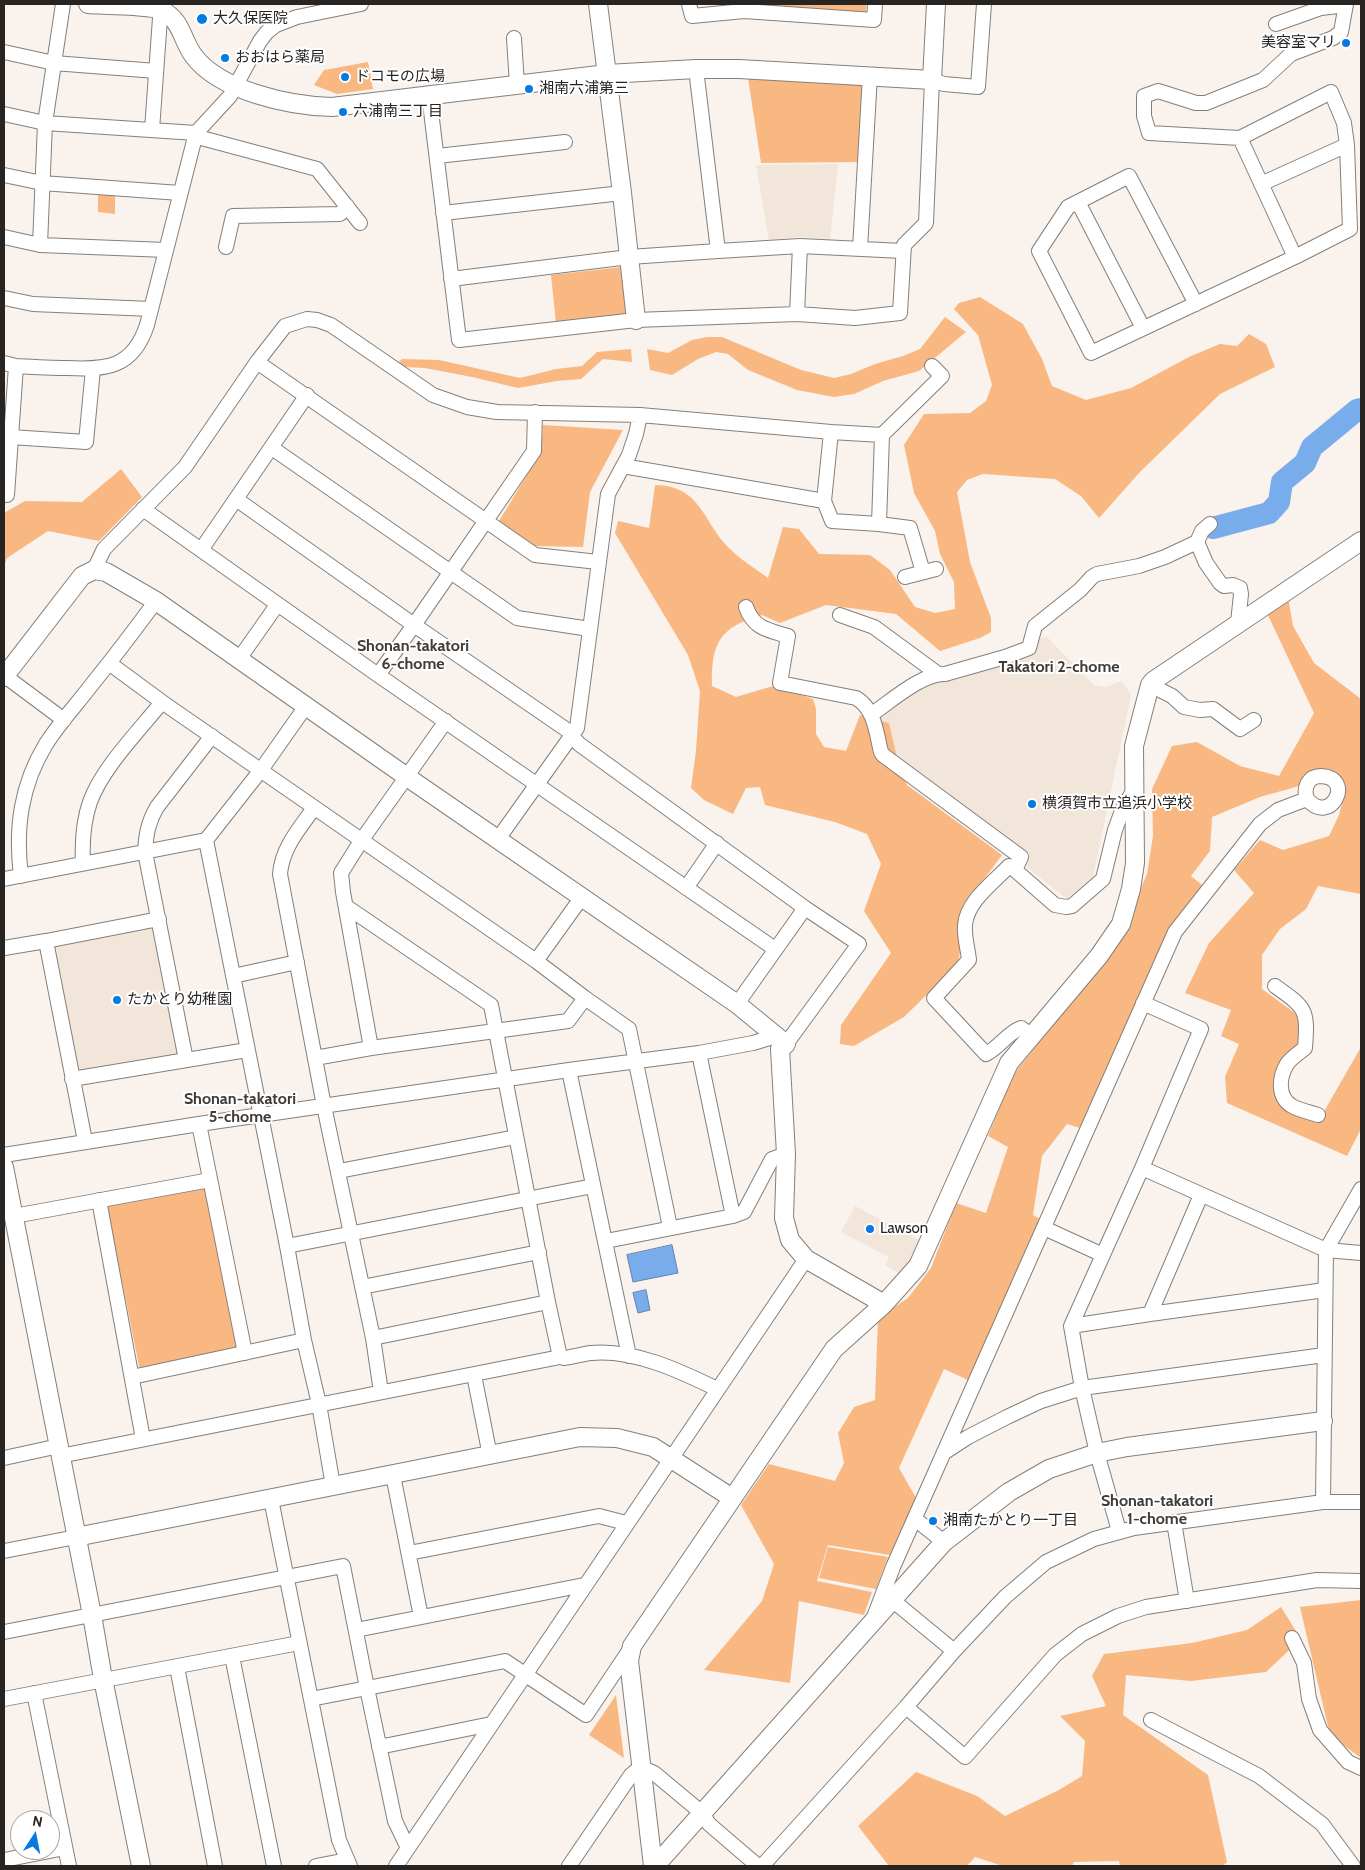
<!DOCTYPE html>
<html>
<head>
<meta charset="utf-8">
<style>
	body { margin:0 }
	#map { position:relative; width:1365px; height:1870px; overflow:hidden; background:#f9f2ed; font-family:Cabin,sans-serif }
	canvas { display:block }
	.frame { position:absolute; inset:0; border:5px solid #272422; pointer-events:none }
	.north { position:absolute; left:10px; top:1810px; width:50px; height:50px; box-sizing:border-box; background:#fff; border:1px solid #a9a7a7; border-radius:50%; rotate:11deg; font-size:14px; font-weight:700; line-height:20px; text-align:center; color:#272422 }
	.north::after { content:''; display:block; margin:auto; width:18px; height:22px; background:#077ae1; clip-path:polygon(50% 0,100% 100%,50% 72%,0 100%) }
</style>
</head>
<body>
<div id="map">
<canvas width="1365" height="1870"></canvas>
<div class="frame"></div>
<div class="north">N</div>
</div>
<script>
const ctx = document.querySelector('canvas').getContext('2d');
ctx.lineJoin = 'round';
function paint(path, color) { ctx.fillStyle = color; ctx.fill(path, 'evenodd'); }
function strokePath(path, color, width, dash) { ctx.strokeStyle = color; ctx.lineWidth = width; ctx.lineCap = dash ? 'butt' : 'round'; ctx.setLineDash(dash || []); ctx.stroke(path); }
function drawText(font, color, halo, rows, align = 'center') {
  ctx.font = font + ' Cabin,"Noto Sans JP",sans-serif'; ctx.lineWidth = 4; ctx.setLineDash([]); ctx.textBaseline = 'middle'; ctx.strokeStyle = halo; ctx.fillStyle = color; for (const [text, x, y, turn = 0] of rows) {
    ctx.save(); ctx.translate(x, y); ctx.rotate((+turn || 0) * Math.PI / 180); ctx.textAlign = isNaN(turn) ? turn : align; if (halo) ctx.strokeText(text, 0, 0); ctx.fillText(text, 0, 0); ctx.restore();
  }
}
const built = new Path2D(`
	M 838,164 L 830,239 L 798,237 L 769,240 L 756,165 Z
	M 1047,637 L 1094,685 L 1106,687 L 1122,681 L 1131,695 L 1093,877 L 1068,898 L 1063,896 L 884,752 L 875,717 L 921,685 L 1034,648 L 1039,638 Z
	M 156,923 L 185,1056 L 76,1076 L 49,944 Z
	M 855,1206 L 921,1241 L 902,1275 L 885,1265 L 889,1257 L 841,1232 Z`);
const green = new Path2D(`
	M 754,4 L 866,4 L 866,15 L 754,7 Z
	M 368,62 L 373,89 L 337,94 L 314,85 L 324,70 Z
	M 748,78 L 865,85 L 860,162 L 761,163 Z
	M 98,191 L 115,193 L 115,214 L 98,212 Z
	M 622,267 L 626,315 L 556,323 L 551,275 Z
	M 980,297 L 1023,324 L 1042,359 L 1052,386 L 1086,400 L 1131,388 L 1191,356 L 1220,344 L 1237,346 L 1249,334 L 1266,344 L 1275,367 L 1220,394 L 1140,472 L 1099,518 L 1081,496 L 1055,479 L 983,474 L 967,480 L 957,492 L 970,562 L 991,618 L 991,632 L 980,638 L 940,651 L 896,614 L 826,605 L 780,623 L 762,615 C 719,627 711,644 712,686 L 736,697 L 773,686 L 813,699 L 816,709 L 816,734 L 824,747 L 846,751 L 860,715 L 889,723 L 897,758 L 907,785 L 1002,855 L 961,910 L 960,952 L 958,964 L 904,1017 L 854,1046 L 840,1044 L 841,1025 L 891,953 L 864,911 L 881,864 L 867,834 L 835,822 L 765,805 L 760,787 L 746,788 L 733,814 L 704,800 L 691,788 L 696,751 L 700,691 L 688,655 L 615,533 L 618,521 L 649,528 L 655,485 C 701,486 702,520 728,547 C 739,559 755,568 768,578 L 783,527 L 799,529 L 819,554 L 870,555 L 890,570 L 915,607 L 935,613 L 955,609 L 954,582 L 940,554 L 935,531 L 914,493 L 904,445 L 924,414 L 970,413 L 986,401 L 992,385 L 978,335 L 954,309 L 959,303 Z
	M 945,317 L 966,332 L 919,371 L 883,381 L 854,394 L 834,397 L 797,390 L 748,370 L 728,354 L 716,352 L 698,359 L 672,375 L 650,370 L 647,349 L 668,353 L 692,340 L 707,337 L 722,337 L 801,370 L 834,378 L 851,374 L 875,364 L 903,356 L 920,349 Z
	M 631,349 L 632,362 L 603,359 L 581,379 L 557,381 L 518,388 L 472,377 L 425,368 L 405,367 L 398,363 L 402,359 L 439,360 L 520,378 L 556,369 L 582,366 L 597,352 Z
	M 543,425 L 623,430 L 590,492 L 583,547 L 532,546 L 499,521 L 541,452 Z
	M 121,469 L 142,497 L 99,541 L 48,531 L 7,558 L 4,566 L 4,513 L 25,501 L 82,502 Z
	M 1288,597 L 1293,626 L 1314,663 L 1361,699 L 1361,894 L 1318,886 L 1306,909 L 1280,929 L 1262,955 L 1262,989 L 1299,1016 L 1298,1049 L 1276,1068 L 1282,1106 L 1318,1122 L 1361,1047 L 1361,1129 L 1347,1156 L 1227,1103 L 1225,1077 L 1239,1044 L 1221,1036 L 1231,1010 L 1185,993 L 1209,943 L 1254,893 L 1234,870 L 1260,840 L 1283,850 L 1329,836 L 1339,815 L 1346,788 L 1333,771 L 1315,769 L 1303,778 L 1299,786 L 1260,797 L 1212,817 L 1210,851 L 1191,876 L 1202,885 L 1170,926 L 1080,1128 L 1067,1124 L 1042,1156 L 1033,1215 L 1040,1219 L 968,1380 L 944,1369 L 899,1468 L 916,1498 L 890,1555 L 828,1545 L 817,1581 L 872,1592 L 864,1615 L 799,1601 L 790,1683 L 704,1670 L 762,1601 L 774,1564 L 741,1505 L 769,1464 L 835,1481 L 844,1463 L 838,1433 L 854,1407 L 875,1400 L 878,1318 L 908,1298 L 931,1268 L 956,1203 L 986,1213 L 1008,1147 L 988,1136 L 1013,1075 L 1113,951 L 1147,874 L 1153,836 L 1152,789 L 1172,746 L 1197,742 L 1240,766 L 1279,776 L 1314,713 L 1266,611 Z
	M 207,1185 L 237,1348 L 140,1371 L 107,1206 Z
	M 828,1547 L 888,1557 L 876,1589 L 819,1578 Z
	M 1361,1600 L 1361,1758 L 1330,1735 L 1300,1607 Z
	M 1281,1607 L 1301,1639 L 1266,1672 L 1191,1681 L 1126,1675 L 1123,1715 L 1208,1775 L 1227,1862 L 1223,1866 L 1120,1866 L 1119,1861 L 1074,1862 L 1072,1866 L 1003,1866 L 975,1857 L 967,1866 L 889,1866 L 858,1826 L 916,1772 L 977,1796 L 1005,1816 L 1059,1790 L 1082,1776 L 1085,1741 L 1060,1716 L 1106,1706 L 1092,1676 L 1104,1654 L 1192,1643 L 1247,1630 Z
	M 616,1695 L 624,1758 L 589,1735 Z`);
const water = new Path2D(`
	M 672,1245 L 678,1273 L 633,1282 L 627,1255 Z
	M 646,1290 L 650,1310 L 638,1313 L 633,1293 Z`);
const river = new Path2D(`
	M 1213,528 L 1269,513 L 1279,502 L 1282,482 L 1305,463 L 1312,447 L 1357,410 L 1361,409`);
const minor = new Path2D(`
	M 689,4 L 692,16 L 744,11 L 874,20 L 875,4
	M 1276,24 L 1321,8 L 1346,5
	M 514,38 L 517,85
	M 4,52 L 54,63 L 156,71
	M 696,69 L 718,251
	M 429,95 L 459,340 L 636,320 L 797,314 L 855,318 L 900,313 L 904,245 L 926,223 L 932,80 L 944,84 L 978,87 L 984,4
	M 4,114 L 45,123 L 196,133
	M 152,130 L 161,4
	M 194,136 L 317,169 L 360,223
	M 1240,138 L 1295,257
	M 437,156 L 565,142
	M 4,175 L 42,183 L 180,193
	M 1261,184 L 1347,145
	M 1078,202 L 1143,328
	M 443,213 L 622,193
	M 4,237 L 40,245 L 166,250
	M 40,245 L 45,123 L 63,4
	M 226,247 L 233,216 L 340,214 L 347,206
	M 860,249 L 870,75
	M 451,279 L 629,257 L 718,251 L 800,246 L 903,251
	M 4,298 L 33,304 L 151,309
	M 1196,304 L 1129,176 L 1068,207 L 1039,251 L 1091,353 L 1295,257 L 1350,229 L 1347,145 L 1344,123 L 1331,92 L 1240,138 L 1149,133 L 1144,116 L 1144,96 L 1158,91 L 1196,103 L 1206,103 L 1263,80 L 1291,54 L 1333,38 L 1341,32 L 1346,4
	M 797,314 L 800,246
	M 257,362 L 535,555 L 598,562
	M 4,363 L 16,366 C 33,367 50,368 67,368 C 106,370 133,368 147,325 L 196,133 L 230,96 L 260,41 L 267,32 L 276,25 L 297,17 L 361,4
	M 831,432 L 824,501 L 832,521 L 879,524 L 910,528 L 923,572
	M 11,437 L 86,442 L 93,369
	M 272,448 L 517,618 L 590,629
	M 623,466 L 824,501
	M 7,495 L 16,366
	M 236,499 L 414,625 L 567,730 L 579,744 L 805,908 L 859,944 L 786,1044
	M 143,509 L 378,675 L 775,949
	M 879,524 L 882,435 L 942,376 L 932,366
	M 1210,524 L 1202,531 L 1197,542 L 1206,563 L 1220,583 L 1224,586 L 1233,585 L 1240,588 L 1241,594 L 1238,623
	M 201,550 L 307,395
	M 94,570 L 104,549 L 185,467 L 257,362 L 285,326 L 307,319 L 317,320 L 331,325 L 433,395 L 467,407 L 497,412 L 640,415 L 831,432 L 882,435
	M 905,577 L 936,569
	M 746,607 C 754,629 768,630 788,636 L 780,683 L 856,698 C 875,709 876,732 881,752 L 883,755 L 1021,857 L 1015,870 L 1055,905 L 1066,907 L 1072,906 L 1103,879 L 1115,830 L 1123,808 L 1134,790
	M 840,615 L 874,627 L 938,674
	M 239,659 L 277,605
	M 109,663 L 162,702 L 536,961 L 585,998 L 629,1029 L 670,1227
	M 378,675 L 414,625 L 534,451 L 535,412
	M 5,676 L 64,720
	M 1150,685 L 1172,696 L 1184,707 L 1200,710 L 1213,709 L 1240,729 L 1254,720
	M 872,714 C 890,702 922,673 945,674 L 1005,657 L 1029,648 L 1035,626 L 1080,590 L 1092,577 L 1097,574 L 1139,566 L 1165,557 L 1197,542
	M 314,808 C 299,829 282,848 280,874 L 324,1106 L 373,1338 L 381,1392
	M 498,839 L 577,728 L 608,494 L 629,455 L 636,434 L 640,415
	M 206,840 L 287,1246 L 304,1340 L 319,1404 L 333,1486
	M 83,863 C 82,843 83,822 90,802 C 102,768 139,731 162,702
	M 1015,870 L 1009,866 C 993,883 967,901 965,925 C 964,937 968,949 969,960 L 934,998 L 986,1054 C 1000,1047 1007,1033 1021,1028 L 1032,1036
	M 21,876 C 15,828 21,785 46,744 C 60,722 78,703 93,683 C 115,656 136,628 156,601
	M 4,879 L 206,840 L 261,770 L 306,706
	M 686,888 L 717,843
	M 347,907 L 491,1005 L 548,1302 L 560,1357
	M 46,941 L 85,1141
	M 4,948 L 46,941 L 159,919
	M 536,961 L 582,897
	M 233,976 L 297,962
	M 1275,986 C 1306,1008 1308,1009 1305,1048 C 1299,1053 1291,1058 1287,1064 C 1279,1077 1277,1097 1292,1106 C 1299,1110 1309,1112 1318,1115
	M 737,1004 L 805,908
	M 371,1048 L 343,892 L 341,873 L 361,841 L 446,721
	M 699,1053 L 733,1216
	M 315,1058 L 371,1048 L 568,1021 L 585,998
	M 186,1060 L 145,852 C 146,835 148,822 157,807 L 212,736
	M 569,1070 L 629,1356
	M 72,1079 L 247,1050
	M 199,1124 L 245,1353
	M 4,1155 L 199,1124 L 569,1070 L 699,1053 L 753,1043 L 776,1036
	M 1142,1168 L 1326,1250 L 1361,1253
	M 339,1171 L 516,1137
	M 99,1200 L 143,1439
	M 14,1216 L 210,1180
	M 1044,1228 L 1103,1255
	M 606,1241 L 733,1216 L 744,1212 L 772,1159 L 786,1154
	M 287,1246 L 593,1186
	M 362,1287 L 539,1252
	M 1150,1314 L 1201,1195
	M 1071,1326 L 1150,1314 L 1325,1290
	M 373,1338 L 548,1302
	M 474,1375 L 490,1456
	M 132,1377 L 304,1340
	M 945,1452 L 968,1437 L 1007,1417 L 1041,1401 L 1082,1388 L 1324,1355
	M 60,1456 L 560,1357 L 564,1358 C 573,1357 582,1354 591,1353 C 634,1349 680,1371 717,1389
	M 4,1458 L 59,1446
	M 393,1475 L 421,1617
	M 271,1499 L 339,1840 L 350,1866
	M 1323,1502 L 1326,1250 L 1361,1189
	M 915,1519 L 944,1542
	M 1174,1522 L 1187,1601
	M 1119,1531 L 1097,1453 L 1082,1388 L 1071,1326 L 1142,1168 L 1201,1029 L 1143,1003
	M 4,1551 L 76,1537
	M 409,1553 L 599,1516 L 626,1523
	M 891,1599 L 954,1651
	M 874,1617 L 893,1567 L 1175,932 L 1260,824 L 1278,810 L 1307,799 C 1303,788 1308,776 1321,776 C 1356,778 1330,827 1307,799
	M 356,1630 L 584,1585
	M 4,1632 L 343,1566 L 367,1688 L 395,1821 L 408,1848
	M 1292,1638 L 1304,1663 L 1309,1699 L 1320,1730 L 1348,1762 L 1361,1768
	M 232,1656 L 274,1866
	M 177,1667 L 215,1866
	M 34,1693 L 69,1866
	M 4,1699 L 299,1643
	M 311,1699 L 505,1661 L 586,1715 L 631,1648
	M 906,1707 L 965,1757 L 1055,1655 L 1082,1634 L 1118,1616 L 1146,1607 L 1317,1580 L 1361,1581
	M 1151,1720 L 1259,1776 L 1322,1824 L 1353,1866
	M 379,1747 L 491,1724
	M 4,1860 L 65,1848
	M 316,1866 L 347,1860
	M 396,1866 L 806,1259
	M 569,1866 L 631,1775 L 641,1767 L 654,1773 L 702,1813 L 709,1824 L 758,1866
	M 762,1866 L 906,1707 L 954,1651 L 1005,1597 L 1046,1562 L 1094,1539 L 1134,1528 L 1323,1502 L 1361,1502`);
const tertiary = new Path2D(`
	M 88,4 C 103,5 150,5 161,10 C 182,20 181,38 193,55 C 219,91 290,106 332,107 L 607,74 L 696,69 L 739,69 L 932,80 L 936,4
	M 598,4 L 622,193 L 636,320
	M 4,677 L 82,576 L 94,570 L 106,572 L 156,601 L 407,777 L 737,1004 L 786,1044 L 780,1049 L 786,1154 L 784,1218 L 790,1240 L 806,1259 L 884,1304
	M 4,1167 L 92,1615 L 103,1679 L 141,1866
	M 76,1537 L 580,1437 L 617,1438 L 653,1447 L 732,1498
	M 653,1866 L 629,1661 L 632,1646 L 834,1349 L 884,1304 L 918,1266 L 1009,1063 L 1099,956 L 1121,924 L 1131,889 L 1135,863 L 1134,746 L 1150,685 L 1153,681 L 1361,541
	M 655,1866 L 944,1542 L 1009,1492 L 1049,1469 L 1097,1453 L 1127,1447 L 1323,1421`);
const markers = [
	[202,19,6,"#077ae1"],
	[1346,43,5,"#077ae1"],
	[225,58,5,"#077ae1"],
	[345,77,5,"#077ae1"],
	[529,89,5,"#077ae1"],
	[343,112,5,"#077ae1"],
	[1032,804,5,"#077ae1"],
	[117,1000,5,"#077ae1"],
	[870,1229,5,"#077ae1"],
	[933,1521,5,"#077ae1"]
];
const poiNames = [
	["大久保医院",213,19],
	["美容室マリ",1336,43,"right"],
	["おおはら薬局",235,58],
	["ドコモの広場",355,77],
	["湘南六浦第三",539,89],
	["六浦南三丁目",353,112],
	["横須賀市立追浜小学校",1042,804],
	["たかとり幼稚園",127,1000],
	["Lawson",880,1229],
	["湘南たかとり一丁目",943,1521]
];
const neighbourhoodNames = [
	["Shonan-takatori",413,646],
	["6-chome",413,664],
	["Takatori 2-chome",1059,667],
	["Shonan-takatori",240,1099],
	["5-chome",240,1117],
	["Shonan-takatori",1157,1501],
	["1-chome",1157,1519]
];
paint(built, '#f2e5da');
paint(green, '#f9b881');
paint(water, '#78aceb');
strokePath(water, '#6083af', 1);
strokePath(river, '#78aceb', 22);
strokePath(minor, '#857f7a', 16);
strokePath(tertiary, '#857f7a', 20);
strokePath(minor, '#fff', 14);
strokePath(tertiary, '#fff', 18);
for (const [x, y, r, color] of markers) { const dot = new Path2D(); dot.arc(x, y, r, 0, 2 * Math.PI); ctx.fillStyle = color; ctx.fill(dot); strokePath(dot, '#fff', 2); }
drawText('15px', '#272422', '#fff', poiNames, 'left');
drawText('bold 16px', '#413c37', '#fff', neighbourhoodNames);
</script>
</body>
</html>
